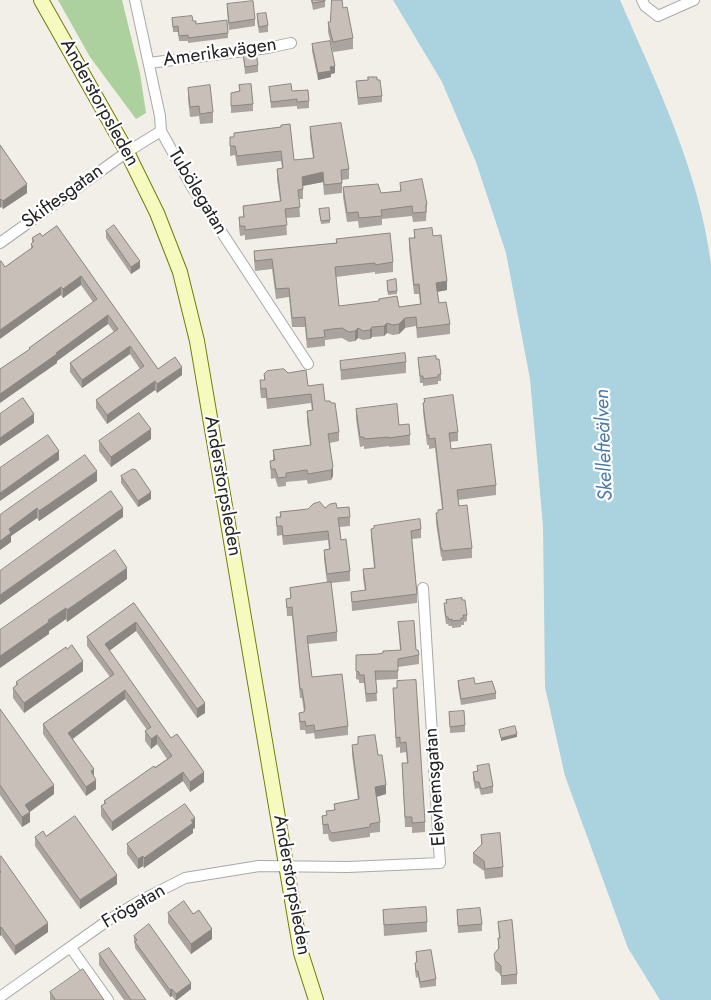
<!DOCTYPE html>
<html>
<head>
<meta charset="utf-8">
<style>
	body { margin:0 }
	canvas { display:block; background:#f2efe9 }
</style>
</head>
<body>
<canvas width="711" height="1000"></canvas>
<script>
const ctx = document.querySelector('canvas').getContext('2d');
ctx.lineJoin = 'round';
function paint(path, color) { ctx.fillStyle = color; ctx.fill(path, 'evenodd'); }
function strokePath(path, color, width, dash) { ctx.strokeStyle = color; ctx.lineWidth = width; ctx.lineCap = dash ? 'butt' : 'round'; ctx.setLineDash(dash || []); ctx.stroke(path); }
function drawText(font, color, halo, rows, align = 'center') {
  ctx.font = font + ' Jost,sans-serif'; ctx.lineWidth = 4.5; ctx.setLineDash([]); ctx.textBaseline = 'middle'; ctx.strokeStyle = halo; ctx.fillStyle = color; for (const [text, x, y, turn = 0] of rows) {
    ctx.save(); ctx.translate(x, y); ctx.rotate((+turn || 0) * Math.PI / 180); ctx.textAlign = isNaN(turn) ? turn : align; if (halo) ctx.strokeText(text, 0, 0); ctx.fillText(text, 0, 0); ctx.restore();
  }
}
const forest = new Path2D(`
	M 58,0 L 122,0 L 140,73 L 146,113 L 136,119 L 90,57 Z`);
const water = new Path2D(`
	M 393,0 L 620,0 C 657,85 699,171 711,264 L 711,1000 L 660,1000 L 628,948 L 565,776 L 545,687 L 543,526 L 530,379 L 506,253 L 476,162 L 442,82 Z`);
const minor = new Path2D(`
	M 135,0 L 160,116 L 161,131 L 192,187 L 308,364
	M 642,0 L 645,6 L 658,16 L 694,0
	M 149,63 L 268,48 L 291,43
	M 0,243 L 127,152 L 161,131
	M 71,948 L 108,1000
	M 0,997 L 107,921 L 138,902 L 185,878 L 259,866 L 348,867 L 440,863 L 423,588`);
const secondary = new Path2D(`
	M 41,0 L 127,152 L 157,213 L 180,272 L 197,341 L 301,953 L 316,1000`);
const wall = new Path2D(`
	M 311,0 L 325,0 L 325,7 L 313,10 Z
	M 227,4 L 255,19 L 255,26 L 229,30 L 227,11 Z
	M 343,8 L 353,38 L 353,49 L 333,52 L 328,32 L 328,22 L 330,22 Z
	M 257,14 L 268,25 L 268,32 L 259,33 L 257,21 Z
	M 172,18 L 193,21 L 196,24 L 228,33 L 228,38 L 188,43 L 188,41 L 179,41 L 178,32 L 173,32 Z
	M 312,44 L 335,73 L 331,74 L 331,77 L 318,80 L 312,51 Z
	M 243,54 L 258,65 L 258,72 L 245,74 Z
	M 377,80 L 382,96 L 382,102 L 358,105 L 356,81 Z
	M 239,85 L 253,104 L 253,111 L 231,113 L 231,93 L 239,91 Z
	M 269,87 L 292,91 L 309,101 L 309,108 L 297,109 L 297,106 L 271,108 Z
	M 188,88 L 213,112 L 213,123 L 200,124 L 199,116 L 190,117 L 188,99 Z
	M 281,127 L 294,160 L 313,158 L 310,137 L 310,127 L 349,169 L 349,179 L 342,180 L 342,193 L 324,195 L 323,182 L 303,186 L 303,199 L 299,199 L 300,217 L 286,218 L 287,235 L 245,240 L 245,235 L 240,236 L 239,227 L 239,217 L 243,217 L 243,206 L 280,201 L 277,179 L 277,169 L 282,168 L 281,161 L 237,166 L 235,155 L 230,156 L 230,137 L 234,137 L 234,133 Z
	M 0,145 L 27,193 L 3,209 L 1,207 Z
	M 400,183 L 427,204 L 426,221 L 413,222 L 412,216 L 382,219 L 382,225 L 359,228 L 358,221 L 347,222 L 343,197 L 343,187 L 381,193 L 400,191 Z
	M 319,209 L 330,220 L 330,223 L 321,224 Z
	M 57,226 L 158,369 L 182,375 L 157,393 L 155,390 L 107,424 L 96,408 L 96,400 L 140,369 L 130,354 L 82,388 L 70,372 L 70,363 L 114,332 L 108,324 L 57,361 L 57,363 L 41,374 L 29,350 L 29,348 L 93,302 L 81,285 L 63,298 L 61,295 L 5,267 L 31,249 L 31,244 L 32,243 L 32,238 L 42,236 Z
	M 414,230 L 433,236 L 447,290 L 437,292 L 439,303 L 450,324 L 450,334 L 417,338 L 416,326 L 405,328 L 399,334 L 393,335 L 387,333 L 384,336 L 372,337 L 370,339 L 363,340 L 358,338 L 355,341 L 349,342 L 342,338 L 325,340 L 325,346 L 307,348 L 305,327 L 292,327 L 289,297 L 276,299 L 272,269 L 255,271 L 254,260 L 254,251 L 336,243 L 336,239 L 393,262 L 393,272 L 375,274 L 375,272 L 336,277 L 339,306 L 399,307 L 420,304 L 419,294 L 414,294 L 409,248 L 409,238 L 414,238 Z
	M 106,231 L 140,268 L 131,274 L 106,238 Z
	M 387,281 L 397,291 L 397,294 L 388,295 Z
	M 418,358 L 436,359 L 441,374 L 441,381 L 438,381 L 438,384 L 423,386 L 423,383 L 420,383 Z
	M 340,361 L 406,362 L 406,373 L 341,380 Z
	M 288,373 L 308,386 L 325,401 L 339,432 L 339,441 L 330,443 L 333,476 L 331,480 L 308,484 L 307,480 L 286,482 L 286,486 L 278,487 L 275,478 L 271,479 L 270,461 L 273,461 L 273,450 L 310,445 L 307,421 L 307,411 L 312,411 L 311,403 L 267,409 L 266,398 L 261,398 L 260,390 L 260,380 L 264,380 L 264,374 Z
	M 424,399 L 458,432 L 458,441 L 450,442 L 451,449 L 496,485 L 496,495 L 458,500 L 459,506 L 472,548 L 472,558 L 442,561 L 442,557 L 441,557 L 436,523 L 436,513 L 438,513 L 438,510 L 442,509 L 435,448 L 429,449 L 429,445 L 427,445 L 423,412 L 423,403 L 424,402 Z
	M 356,409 L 399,425 L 410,435 L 410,445 L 389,447 L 389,446 L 364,449 L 364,446 L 360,447 L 356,419 Z
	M 151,439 L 111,467 L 99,451 L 99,441 Z
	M 121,476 L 151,499 L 138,507 L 121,483 Z
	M 97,481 L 39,521 L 37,518 L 11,536 L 11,542 L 0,550 L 0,515 Z
	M 325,508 L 337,508 L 350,517 L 350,526 L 340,527 L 341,540 L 350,571 L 350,581 L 331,583 L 337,632 L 337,641 L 308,644 L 312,677 L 348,726 L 348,735 L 315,739 L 314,733 L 306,734 L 305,730 L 300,730 L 299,713 L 304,712 L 302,698 L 300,698 L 292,616 L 287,616 L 286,599 L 290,598 L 290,588 L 327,583 L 324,559 L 324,550 L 329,549 L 328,540 L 283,545 L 282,535 L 277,536 L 276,517 L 280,517 L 280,512 Z
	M 371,529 L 421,529 L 421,538 L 412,539 L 417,594 L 417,603 L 352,611 L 351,592 L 365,591 L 363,578 L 363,569 L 374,568 L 371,537 Z
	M 127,579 L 67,622 L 66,619 L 49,631 L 49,634 L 0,630 Z
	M 134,603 L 205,713 L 197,718 L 136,631 L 109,651 L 171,738 L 204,782 L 190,792 L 183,781 L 112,831 L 101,816 L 101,806 L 104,804 L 104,801 L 167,759 L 157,744 L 151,749 L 145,741 L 145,731 L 147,730 L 125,699 L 73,739 L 94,776 L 96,789 L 86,796 L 43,734 L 43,724 L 110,677 L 87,646 L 87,637 Z
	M 444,603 L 467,615 L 467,621 L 464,622 L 464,625 L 461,625 L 461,627 L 452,628 L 452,626 L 449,626 L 448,624 L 446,624 L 444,610 Z
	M 398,622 L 416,650 L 419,655 L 419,664 L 398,667 L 398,679 L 376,680 L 377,701 L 366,702 L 364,683 L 359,683 L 359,680 L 356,679 L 356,655 L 378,654 L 400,650 Z
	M 83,671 L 24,713 L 13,698 L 13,688 L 16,685 L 16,682 Z
	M 458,681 L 475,684 L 496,693 L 496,699 L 461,705 L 458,687 Z
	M 393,688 L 425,822 L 425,832 L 412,833 L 412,827 L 405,827 L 402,763 L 407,763 L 406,752 L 400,753 L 400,747 L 396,748 Z
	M 0,709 L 54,794 L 30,812 L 30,822 L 22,827 L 0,795 Z
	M 449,712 L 465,725 L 465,732 L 450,733 Z
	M 358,737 L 378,755 L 386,794 L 377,797 L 380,822 L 380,832 L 370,833 L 370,837 L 332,842 L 329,840 L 328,834 L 323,834 L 322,816 L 326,815 L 334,810 L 334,804 L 358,800 L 352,755 L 352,745 L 358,744 Z
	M 477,766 L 493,786 L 493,793 L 481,795 L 479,788 L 475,789 L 473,779 L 473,772 L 477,772 Z
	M 195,828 L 193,829 L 193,833 L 144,868 L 143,866 L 138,869 L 127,854 L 127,844 Z
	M 481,835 L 503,867 L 503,877 L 485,879 L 484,871 L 473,863 L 473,853 L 481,845 Z
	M 46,836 L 117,884 L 80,909 L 35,846 L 35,837 Z
	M 0,857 L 48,932 L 15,955 L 1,935 L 0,936 Z
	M 383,910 L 427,922 L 427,932 L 384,936 Z
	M 457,910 L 482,924 L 482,931 L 458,933 Z
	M 168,913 L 193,914 L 212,939 L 191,954 L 168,923 Z
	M 498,922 L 517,974 L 517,984 L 501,985 L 501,975 L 495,970 L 494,954 L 498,949 L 498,938 L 499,938 Z
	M 134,936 L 191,989 L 177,1000 L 175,1000 L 172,996 L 170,997 L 135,948 L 135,945 L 134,942 Z
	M 416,952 L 436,979 L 436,986 L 420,988 L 418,977 L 416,978 L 415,970 L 415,963 L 416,963 Z
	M 99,954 L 146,1000 L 124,1000 L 99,965 Z
	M 50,992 L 104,1000 L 50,1000 Z`);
const shadedWall = new Path2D(`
	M 335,66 L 335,73 L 331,74 L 331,77 L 318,80 L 318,73 L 330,67 Z
	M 323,172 L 323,182 L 302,186 L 302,177 Z
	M 27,184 L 27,193 L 3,209 L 3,201 Z
	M 1,199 L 1,207 L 0,208 L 0,200 Z
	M 140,261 L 140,268 L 131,274 L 131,267 Z
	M 81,276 L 81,285 L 63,298 L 63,289 Z
	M 447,281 L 447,290 L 436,292 L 436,283 Z
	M 61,287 L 61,295 L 0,339 L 0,330 Z
	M 108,315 L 108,324 L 57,361 L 57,363 L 0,403 L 0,394 Z
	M 405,318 L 405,328 L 399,334 L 399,324 Z
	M 387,323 L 387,333 L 384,336 L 384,326 Z
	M 372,327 L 372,337 L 370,339 L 370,330 Z
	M 358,328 L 358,338 L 355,341 L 355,331 Z
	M 130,346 L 130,354 L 82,388 L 82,380 Z
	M 182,367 L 182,375 L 157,393 L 157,384 Z
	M 155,381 L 155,390 L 107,424 L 107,415 Z
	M 34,414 L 34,423 L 0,446 L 0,438 Z
	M 151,429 L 151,439 L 111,467 L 111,457 Z
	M 59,451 L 59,460 L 0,501 L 0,493 Z
	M 333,467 L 333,476 L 331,480 L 331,470 Z
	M 97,471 L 97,481 L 39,521 L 39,511 Z
	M 151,492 L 151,499 L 138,507 L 138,501 Z
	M 37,508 L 37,518 L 11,536 L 11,542 L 0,550 L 0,541 L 9,529 Z
	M 123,508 L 123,517 L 0,605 L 0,595 Z
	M 127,568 L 127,579 L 67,622 L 67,610 Z
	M 66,608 L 66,619 L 49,631 L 49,634 L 0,668 L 0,656 Z
	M 136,622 L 136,631 L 105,654 L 105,644 Z
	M 83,661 L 83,671 L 24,713 L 24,703 Z
	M 125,690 L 125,699 L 68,742 L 68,733 Z
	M 205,703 L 205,713 L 197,718 L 197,709 Z
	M 517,734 L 517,737 L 501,741 L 501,738 Z
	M 157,735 L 157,744 L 151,749 L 151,739 Z
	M 94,769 L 94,779 L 91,771 Z
	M 183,772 L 183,781 L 112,831 L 112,822 Z
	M 204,772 L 204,782 L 190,792 L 190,782 Z
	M 96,780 L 96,789 L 86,796 L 86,787 Z
	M 54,785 L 54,794 L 25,815 L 25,805 Z
	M 386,785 L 386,794 L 375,797 L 375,787 Z
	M 30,812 L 30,822 L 22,827 L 22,817 Z
	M 195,818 L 195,828 L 193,829 L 193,833 L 144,868 L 144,858 Z
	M 143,856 L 143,866 L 138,869 L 138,859 Z
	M 117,875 L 117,884 L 80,909 L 80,900 Z
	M 48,923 L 48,932 L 15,955 L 15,946 Z
	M 1,927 L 1,935 L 0,936 L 0,928 Z
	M 212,929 L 212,939 L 191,954 L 191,944 Z
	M 191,983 L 191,989 L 177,1000 L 176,1000 L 176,994 Z
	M 172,989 L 172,996 L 170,997 L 170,990 Z`);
const building = new Path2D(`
	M 312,0 L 325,0 L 325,1 L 313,3 Z
	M 332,0 L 342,0 L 343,8 L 347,7 L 353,38 L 333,42 L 328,22 L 330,22 Z
	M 253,1 L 255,19 L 229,23 L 227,4 Z
	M 266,13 L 268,25 L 259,27 L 257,14 Z
	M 192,16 L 193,21 L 196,21 L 196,24 L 227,20 L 228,33 L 188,38 L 188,35 L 179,36 L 178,26 L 173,27 L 172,18 Z
	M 330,41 L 335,66 L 330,67 L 331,71 L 318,73 L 312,44 Z
	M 256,52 L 258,65 L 245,67 L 243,54 Z
	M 368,77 L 377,77 L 377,80 L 380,80 L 382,96 L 358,98 L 356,81 L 368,80 Z
	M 251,84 L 253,104 L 231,106 L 231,93 L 240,91 L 239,85 Z
	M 291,84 L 292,91 L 308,90 L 309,101 L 297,102 L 297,99 L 271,102 L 269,87 Z
	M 210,85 L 213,112 L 200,114 L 199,106 L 190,107 L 188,88 Z
	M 341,123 L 349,169 L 341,170 L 342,183 L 324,185 L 323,172 L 302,177 L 303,189 L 298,190 L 300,207 L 285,209 L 287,225 L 245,230 L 245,226 L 240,226 L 239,217 L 244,217 L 243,206 L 281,201 L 277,169 L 283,168 L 281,151 L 237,156 L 235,146 L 230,146 L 230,137 L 234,137 L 234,133 L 281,127 L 281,125 L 290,124 L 294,160 L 314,158 L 310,127 Z
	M 0,145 L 27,184 L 3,201 L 1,199 L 0,200 Z
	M 422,179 L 427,204 L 426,204 L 426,212 L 413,213 L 412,206 L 381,210 L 382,216 L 359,218 L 358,212 L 347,213 L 343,187 L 378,184 L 381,193 L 401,191 L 400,183 Z
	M 329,208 L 330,220 L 321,221 L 319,209 Z
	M 114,225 L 140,261 L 131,267 L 106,231 Z
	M 57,226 L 158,369 L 175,357 L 182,367 L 157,384 L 155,381 L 107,415 L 96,400 L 144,366 L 130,346 L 82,380 L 70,363 L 118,329 L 108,315 L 56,353 L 57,354 L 0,394 L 0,369 L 30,349 L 29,348 L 97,299 L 81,276 L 63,289 L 61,287 L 0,330 L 0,261 L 1,261 L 5,267 L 33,247 L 31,244 L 34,241 L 32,238 L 40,233 L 42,236 Z
	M 432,228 L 433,236 L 441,235 L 447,281 L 436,283 L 439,303 L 446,302 L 450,324 L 417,328 L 416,317 L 405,318 L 399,324 L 393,325 L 387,323 L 384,326 L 372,327 L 370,330 L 363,331 L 358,328 L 355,331 L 349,332 L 342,328 L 324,330 L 325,337 L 307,339 L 305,317 L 292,318 L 289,288 L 276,289 L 272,259 L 255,261 L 254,251 L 337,243 L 336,239 L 390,233 L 393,262 L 375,265 L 375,263 L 335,267 L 339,306 L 379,301 L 379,299 L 397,296 L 399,307 L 421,304 L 419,284 L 414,285 L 409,238 L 415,238 L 414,230 Z
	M 396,279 L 397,291 L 388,292 L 387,281 Z
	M 405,353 L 406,362 L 341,370 L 340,361 Z
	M 436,356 L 436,359 L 439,359 L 441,374 L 438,375 L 438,377 L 423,379 L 423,376 L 420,376 L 418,358 Z
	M 284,369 L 288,373 L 306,370 L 308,386 L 323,384 L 325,401 L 330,401 L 331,403 L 335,403 L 339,432 L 328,434 L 333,467 L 331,470 L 308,474 L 307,470 L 286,473 L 286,477 L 278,478 L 275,469 L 271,469 L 270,461 L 275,460 L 273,450 L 311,445 L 307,411 L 313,410 L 311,394 L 267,399 L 266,388 L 261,389 L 260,380 L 265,380 L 264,374 L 267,371 Z
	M 453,395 L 458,432 L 449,433 L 451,449 L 491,444 L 496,485 L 457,490 L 459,506 L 467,505 L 472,548 L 442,551 L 442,548 L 441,548 L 436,513 L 438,513 L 438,510 L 443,509 L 435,438 L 429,439 L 429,435 L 427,435 L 423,403 L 425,402 L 424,399 Z
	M 23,398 L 34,414 L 0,438 L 0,414 Z
	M 397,404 L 399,425 L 409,424 L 410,435 L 389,438 L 389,437 L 364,439 L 364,437 L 360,437 L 356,409 Z
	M 139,413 L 151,429 L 111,457 L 99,441 Z
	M 48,435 L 59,451 L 0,493 L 0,468 Z
	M 85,455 L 97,471 L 39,511 L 37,508 L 9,529 L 11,533 L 0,541 L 0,515 Z
	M 133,469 L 136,470 L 151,492 L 138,501 L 121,476 Z
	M 111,491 L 123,508 L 0,595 L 0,571 Z
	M 320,502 L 325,508 L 330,504 L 336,503 L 337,508 L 349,507 L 350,517 L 338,518 L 341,540 L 346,539 L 350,571 L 327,574 L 324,550 L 330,549 L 328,531 L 283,536 L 282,526 L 277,526 L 276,517 L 281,517 L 280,512 L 308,509 L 313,504 Z
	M 420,519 L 421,529 L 411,531 L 417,594 L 352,602 L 351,592 L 366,590 L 363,569 L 375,568 L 371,529 L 374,528 L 374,526 Z
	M 115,550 L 127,568 L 67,610 L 66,608 L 48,620 L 49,622 L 0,656 L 0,630 Z
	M 331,582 L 337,632 L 307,636 L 312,677 L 342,674 L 348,726 L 315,731 L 314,725 L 306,726 L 305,721 L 300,722 L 299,713 L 304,712 L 305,708 L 302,689 L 300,689 L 292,607 L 287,608 L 286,599 L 291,598 L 290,588 Z
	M 462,598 L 462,600 L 465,600 L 467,615 L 463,615 L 464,618 L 461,618 L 461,620 L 452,621 L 452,619 L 449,620 L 448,617 L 446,617 L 444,603 L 447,603 L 446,600 Z
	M 134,603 L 205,703 L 197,709 L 136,622 L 105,644 L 171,738 L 177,734 L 204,772 L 190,782 L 183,772 L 112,822 L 101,806 L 106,803 L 104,801 L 154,766 L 155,768 L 172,756 L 157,735 L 151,739 L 145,731 L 151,727 L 125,690 L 68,733 L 94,769 L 91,771 L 96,780 L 86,787 L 43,724 L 114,674 L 87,637 Z
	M 414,621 L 416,650 L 418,650 L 419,655 L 398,659 L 398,671 L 375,671 L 377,693 L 366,694 L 364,675 L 359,675 L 359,672 L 356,671 L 356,655 L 378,654 L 383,653 L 383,651 L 401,650 L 398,622 Z
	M 72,645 L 83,661 L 24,703 L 13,688 L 18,684 L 16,682 L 66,647 L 67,649 Z
	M 474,678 L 475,684 L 492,681 L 496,693 L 461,699 L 458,681 Z
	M 416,680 L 425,822 L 412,823 L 412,817 L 405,817 L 402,763 L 408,763 L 406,742 L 400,743 L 400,737 L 396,738 L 393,688 L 397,688 L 397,681 Z
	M 0,709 L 54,785 L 25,805 L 30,812 L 22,817 L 0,785 Z
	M 464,711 L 465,725 L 450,727 L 449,712 Z
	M 515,726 L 517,734 L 501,738 L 499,730 Z
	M 375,735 L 378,755 L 382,755 L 386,785 L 375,787 L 380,822 L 370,824 L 370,827 L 332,833 L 329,830 L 328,824 L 323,825 L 322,816 L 327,815 L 326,811 L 335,810 L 334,804 L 359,799 L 352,745 L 358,744 L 358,737 Z
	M 489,764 L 493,786 L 481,789 L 479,782 L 475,782 L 473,772 L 478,771 L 477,766 Z
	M 185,804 L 195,818 L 191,820 L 193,823 L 144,858 L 143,856 L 138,859 L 127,844 Z
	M 75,816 L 117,875 L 80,900 L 35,837 L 43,831 L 46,836 Z
	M 500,833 L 503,867 L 485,869 L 484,861 L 473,853 L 482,844 L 481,835 Z
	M 1,856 L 48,923 L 15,946 L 1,927 L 0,928 L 0,873 L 1,872 L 0,871 L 0,857 Z
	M 184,901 L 193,914 L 199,910 L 212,929 L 191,944 L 168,913 Z
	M 426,907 L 427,922 L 384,925 L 383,910 Z
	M 480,908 L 482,924 L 458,926 L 457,910 Z
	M 512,920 L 517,974 L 501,976 L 501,966 L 495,960 L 494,954 L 499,948 L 498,938 L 500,938 L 498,922 Z
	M 149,924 L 191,983 L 176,994 L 172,989 L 170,990 L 135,942 L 137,940 L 134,936 Z
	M 109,948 L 146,1000 L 131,1000 L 99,954 Z
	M 431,950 L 436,979 L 420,982 L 418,971 L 416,971 L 415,963 L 417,962 L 416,952 Z
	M 83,969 L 104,1000 L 54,1000 L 55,999 L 50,992 Z`);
const streetNames = [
	["Amerikavägen",220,53,-8],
	["Anderstorpsleden",99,103,61],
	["Tubölegatan",197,192,59],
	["Skiftesgatan",63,197,-36],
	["Anderstorpsleden",222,486,80],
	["Elevhemsgatan",436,787,-94],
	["Anderstorpsleden",291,885,80],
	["Frögatan",134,907,-30]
];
const waterNames = [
	["Skellefteälven",605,445,-92]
];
paint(forest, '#add19e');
paint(water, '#aad3df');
strokePath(minor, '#a9a9a9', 12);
strokePath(secondary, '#707d05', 16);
strokePath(minor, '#fff', 10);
strokePath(secondary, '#f7fabf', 14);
paint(wall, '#aba49e');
paint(shadedWall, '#8b8681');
paint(building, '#c7bfb8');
strokePath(building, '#8b8681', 1);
drawText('19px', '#222', '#fff', streetNames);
drawText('italic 20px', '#4a7aab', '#fff', waterNames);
</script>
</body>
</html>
